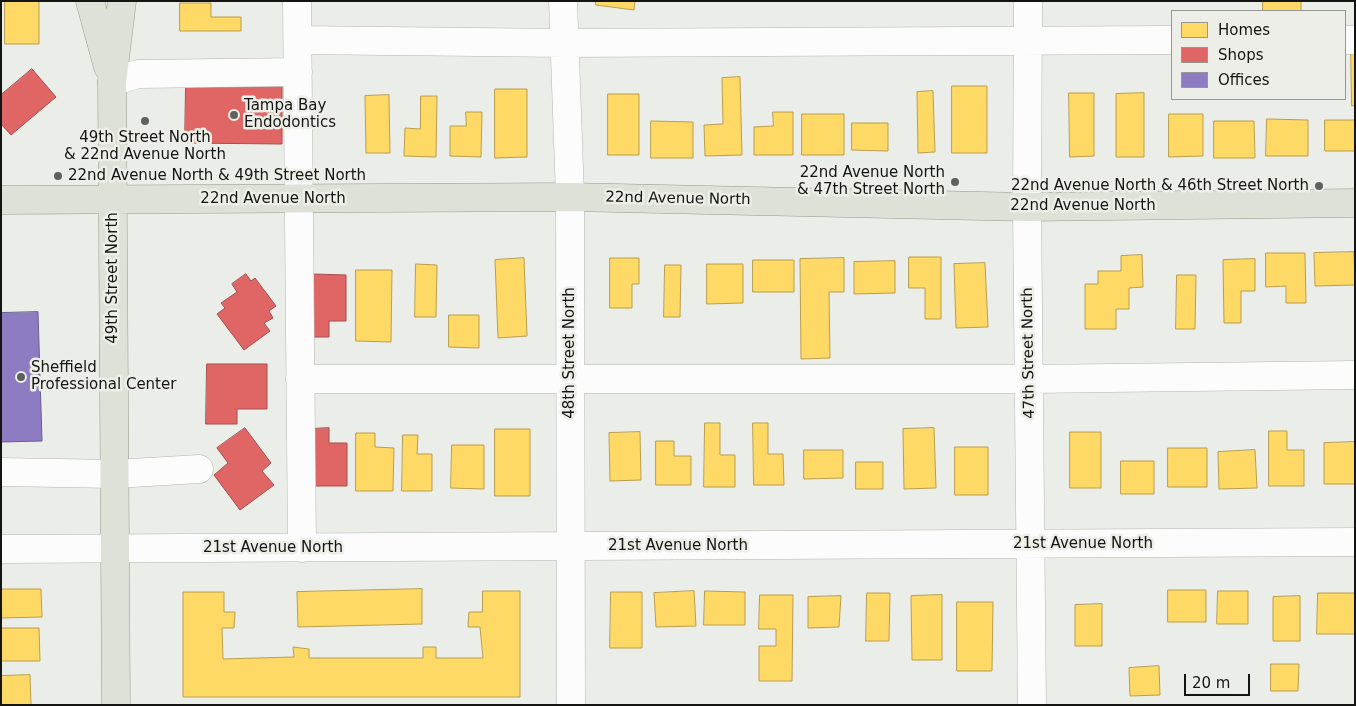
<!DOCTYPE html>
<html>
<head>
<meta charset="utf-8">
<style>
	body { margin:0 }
	#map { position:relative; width:1356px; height:706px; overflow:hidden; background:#ebede8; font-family:"DejaVu Sans",sans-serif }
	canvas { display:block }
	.frame { position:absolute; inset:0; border:2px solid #141512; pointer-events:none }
	.legend { position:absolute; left:1171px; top:10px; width:175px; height:90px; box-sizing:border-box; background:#eceee7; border:1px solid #969792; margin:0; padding:6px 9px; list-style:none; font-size:15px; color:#141512 }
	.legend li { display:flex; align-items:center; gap:10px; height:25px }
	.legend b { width:25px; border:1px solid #969792 }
	.scale { position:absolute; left:1184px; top:674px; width:66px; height:22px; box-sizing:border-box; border:2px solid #141512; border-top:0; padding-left:6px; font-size:15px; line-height:18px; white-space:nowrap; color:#141512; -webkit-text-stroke:4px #eceee7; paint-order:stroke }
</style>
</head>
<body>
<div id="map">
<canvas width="1356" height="706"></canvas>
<div class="frame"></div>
<ul class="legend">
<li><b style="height:14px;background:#ffd966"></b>Homes</li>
<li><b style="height:14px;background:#e06666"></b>Shops</li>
<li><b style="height:14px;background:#8e7cc3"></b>Offices</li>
</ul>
<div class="scale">20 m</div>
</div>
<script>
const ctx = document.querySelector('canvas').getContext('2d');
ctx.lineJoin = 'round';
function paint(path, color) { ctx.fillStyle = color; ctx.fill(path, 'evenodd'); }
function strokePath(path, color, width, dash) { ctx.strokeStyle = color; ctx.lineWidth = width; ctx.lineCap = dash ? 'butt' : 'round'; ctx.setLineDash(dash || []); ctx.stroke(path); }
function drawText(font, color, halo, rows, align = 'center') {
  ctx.font = font + ' "DejaVu Sans",sans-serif'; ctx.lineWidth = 5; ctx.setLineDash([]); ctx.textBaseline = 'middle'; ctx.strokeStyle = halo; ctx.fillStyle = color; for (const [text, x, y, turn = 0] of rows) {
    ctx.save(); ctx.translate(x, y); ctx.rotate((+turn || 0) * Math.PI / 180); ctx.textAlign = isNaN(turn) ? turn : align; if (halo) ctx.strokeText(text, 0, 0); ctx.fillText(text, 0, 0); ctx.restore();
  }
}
const homes = new Path2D(`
	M 5,1 L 39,1 L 39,44 L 5,44 Z
	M 596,1 L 635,1 L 634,10 L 596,5 Z
	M 1263,1 L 1301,1 L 1301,11 L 1263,11 Z
	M 180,3 L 211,3 L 211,17 L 241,17 L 241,31 L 180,31 Z
	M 1351,50 L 1355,50 L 1355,105 L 1352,106 Z
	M 740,77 L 742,155 L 705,156 L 704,125 L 723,124 L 722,78 Z
	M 952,86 L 987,86 L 987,153 L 952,153 Z
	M 495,89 L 527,89 L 527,157 L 495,158 Z
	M 933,91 L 935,152 L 918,153 L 917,92 Z
	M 1069,93 L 1094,93 L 1094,156 L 1070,157 Z
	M 1144,93 L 1144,157 L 1116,157 L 1116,94 Z
	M 608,94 L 639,94 L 639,155 L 608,155 Z
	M 389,95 L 390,153 L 366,153 L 365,96 Z
	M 421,96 L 437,96 L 436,157 L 404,156 L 405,128 L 420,129 Z
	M 466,112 L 482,112 L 481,157 L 450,156 L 450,126 L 466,126 Z
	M 773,112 L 793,112 L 793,155 L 754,155 L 754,127 L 773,126 Z
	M 802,114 L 844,114 L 844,155 L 802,155 Z
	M 1169,114 L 1203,114 L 1203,156 L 1169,157 Z
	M 1267,119 L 1308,120 L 1308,156 L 1266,156 Z
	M 1325,120 L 1355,120 L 1355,151 L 1325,151 Z
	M 651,121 L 693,122 L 693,158 L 651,158 Z
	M 1214,121 L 1254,121 L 1255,158 L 1214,158 Z
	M 852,123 L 888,123 L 888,151 L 852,150 Z
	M 1354,252 L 1355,285 L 1315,286 L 1314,253 Z
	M 1266,253 L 1305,253 L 1306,303 L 1286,303 L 1286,286 L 1266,287 Z
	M 1142,255 L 1143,287 L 1129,288 L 1129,309 L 1116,309 L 1116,329 L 1085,329 L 1085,284 L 1098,284 L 1098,271 L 1121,271 L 1121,256 Z
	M 909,257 L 941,257 L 941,319 L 925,319 L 925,288 L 909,288 Z
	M 524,258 L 527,336 L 498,338 L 495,260 Z
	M 610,258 L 639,258 L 639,284 L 632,284 L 632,308 L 610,308 Z
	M 844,258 L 844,292 L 829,292 L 830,358 L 801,359 L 800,259 Z
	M 1255,259 L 1255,291 L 1241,291 L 1241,323 L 1224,323 L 1223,260 Z
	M 753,260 L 794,260 L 794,292 L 753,292 Z
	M 895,261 L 895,293 L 854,294 L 854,262 Z
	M 985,263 L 988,327 L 956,328 L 954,264 Z
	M 416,264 L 437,265 L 436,317 L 415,317 Z
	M 707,264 L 743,264 L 743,303 L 707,304 Z
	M 665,265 L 681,265 L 680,317 L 664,317 Z
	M 356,270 L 392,270 L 391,342 L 356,341 Z
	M 1177,275 L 1196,275 L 1195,329 L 1176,329 Z
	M 449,315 L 479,315 L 479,348 L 449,347 Z
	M 705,423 L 720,423 L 720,455 L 735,455 L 735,487 L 704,487 Z
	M 753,423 L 768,423 L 768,454 L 783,454 L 784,485 L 754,485 Z
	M 934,428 L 936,488 L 904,489 L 903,429 Z
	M 495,429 L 530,429 L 530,496 L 495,496 Z
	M 1269,431 L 1287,431 L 1287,450 L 1304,450 L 1304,486 L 1269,486 Z
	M 640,432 L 641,480 L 610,481 L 609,433 Z
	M 1070,432 L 1101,432 L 1101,488 L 1070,488 Z
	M 356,433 L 375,433 L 375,447 L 394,448 L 393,491 L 356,491 Z
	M 403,435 L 418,435 L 417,454 L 432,454 L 432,491 L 402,491 Z
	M 656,441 L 674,441 L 674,456 L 691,456 L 691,485 L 656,485 Z
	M 1355,442 L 1355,484 L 1324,484 L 1324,443 Z
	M 452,445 L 484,445 L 484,489 L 451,488 Z
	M 955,447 L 988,447 L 988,495 L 955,495 Z
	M 1168,448 L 1207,448 L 1207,487 L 1168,487 Z
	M 804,450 L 843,450 L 843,478 L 804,479 Z
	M 1255,450 L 1257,488 L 1219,489 L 1218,452 Z
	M 1121,461 L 1154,461 L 1154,494 L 1121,494 Z
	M 856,462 L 883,462 L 883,489 L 856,489 Z
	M 1,589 L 41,589 L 42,617 L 1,618 Z
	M 422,589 L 422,624 L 298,627 L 297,592 Z
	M 1168,590 L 1206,590 L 1206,622 L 1168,622 Z
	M 483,591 L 520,591 L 520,697 L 183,697 L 183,592 L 224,592 L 224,612 L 235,612 L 234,628 L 222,628 L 223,659 L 294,657 L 293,647 L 309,649 L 309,658 L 423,658 L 423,647 L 436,647 L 436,658 L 483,658 L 480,627 L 468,627 L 469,612 L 482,612 Z
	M 694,591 L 696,626 L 656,627 L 654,593 Z
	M 705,591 L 745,592 L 745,625 L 704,625 Z
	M 1218,591 L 1248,591 L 1248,624 L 1217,624 Z
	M 611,592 L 642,592 L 642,648 L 610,648 Z
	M 867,593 L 890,593 L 889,641 L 866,641 Z
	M 1318,593 L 1355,593 L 1355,634 L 1317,634 Z
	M 760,595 L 793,595 L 792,681 L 759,681 L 759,646 L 776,646 L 776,629 L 759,629 Z
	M 942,595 L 942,660 L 912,660 L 911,596 Z
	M 841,596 L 839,627 L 808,628 L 808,597 Z
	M 1300,596 L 1300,641 L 1273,641 L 1273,597 Z
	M 957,602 L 993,602 L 992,671 L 957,671 Z
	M 1102,604 L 1102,646 L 1075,646 L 1075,605 Z
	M 1,628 L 39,628 L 40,661 L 1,661 Z
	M 1271,664 L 1299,664 L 1298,691 L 1271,691 Z
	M 1159,666 L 1160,695 L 1130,696 L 1129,668 Z
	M 30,675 L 31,705 L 1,705 L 1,676 Z`);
const shops = new Path2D(`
	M 32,69 L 56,97 L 11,135 L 1,124 L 1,95 Z
	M 186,85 L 282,86 L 282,144 L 185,143 Z
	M 246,274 L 251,281 L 255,278 L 276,306 L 269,311 L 273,318 L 264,323 L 270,331 L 244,350 L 217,314 L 225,308 L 221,303 L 237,292 L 232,284 Z
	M 313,274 L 346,275 L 346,321 L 329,321 L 329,337 L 312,337 Z
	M 207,364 L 267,364 L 267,409 L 237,409 L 237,424 L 206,424 Z
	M 245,428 L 271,463 L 262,471 L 274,485 L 240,510 L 214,475 L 228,463 L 217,448 Z
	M 329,428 L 329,443 L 347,443 L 347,486 L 311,486 L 311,429 Z`);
const offices = new Path2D(`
	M 38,312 L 42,441 L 1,442 L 1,313 Z`);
const minor = new Path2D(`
	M 297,1 L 302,548
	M 563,1 L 570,197 L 571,705
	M 1028,1 L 1027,207 L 1032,705
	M 298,40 L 565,43 L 1172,40
	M 1345,40 L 1355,40
	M 112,82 L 138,74 L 298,72
	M 300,379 L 1029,379 L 1355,375
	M 1,472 L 115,474 L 199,469
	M 1,549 L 1355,542`);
const major = new Path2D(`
	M 90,1 L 108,67
	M 1,200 L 570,197 L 1027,207 L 1355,203
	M 116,705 L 112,82 L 122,1`);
const markers = [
	[234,115,5,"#5f615d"],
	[145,121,5,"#5f615d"],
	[58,176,5,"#5f615d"],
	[955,182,5,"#5f615d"],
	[1319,186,5,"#5f615d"],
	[21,377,5,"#5f615d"]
];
const poiNames = [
	["Tampa Bay",244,106],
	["Endodontics",244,123],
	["49th Street North",145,138,"center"],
	["& 22nd Avenue North",145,155,"center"],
	["22nd Avenue North",945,173,"right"],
	["& 47th Street North",945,190,"right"],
	["22nd Avenue North & 49th Street North",68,176],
	["22nd Avenue North & 46th Street North",1309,186,"right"],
	["Sheffield",31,368],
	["Professional Center",31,385]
];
const streetNames = [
	["22nd Avenue North",273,199],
	["22nd Avenue North",678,199,1],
	["22nd Avenue North",1083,206],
	["49th Street North",113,278,-90],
	["48th Street North",570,353,-90],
	["47th Street North",1029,353,-91],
	["21st Avenue North",1083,544],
	["21st Avenue North",678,546],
	["21st Avenue North",273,548]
];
paint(homes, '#ffd966');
strokePath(homes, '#b89e4d', 1);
paint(shops, '#e06666');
strokePath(shops, '#a34e4d', 1);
paint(offices, '#8e7cc3');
strokePath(offices, '#695d8e', 1);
strokePath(minor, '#b4b5b2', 29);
strokePath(major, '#959989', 29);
strokePath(minor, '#fcfcfc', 28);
strokePath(major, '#dee1d8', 28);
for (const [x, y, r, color] of markers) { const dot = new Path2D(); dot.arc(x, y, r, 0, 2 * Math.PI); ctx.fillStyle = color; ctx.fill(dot); strokePath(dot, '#eceee7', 2); }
drawText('15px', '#141512', '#eceee7', poiNames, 'left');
drawText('15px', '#141512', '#eceee7', streetNames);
</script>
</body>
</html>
